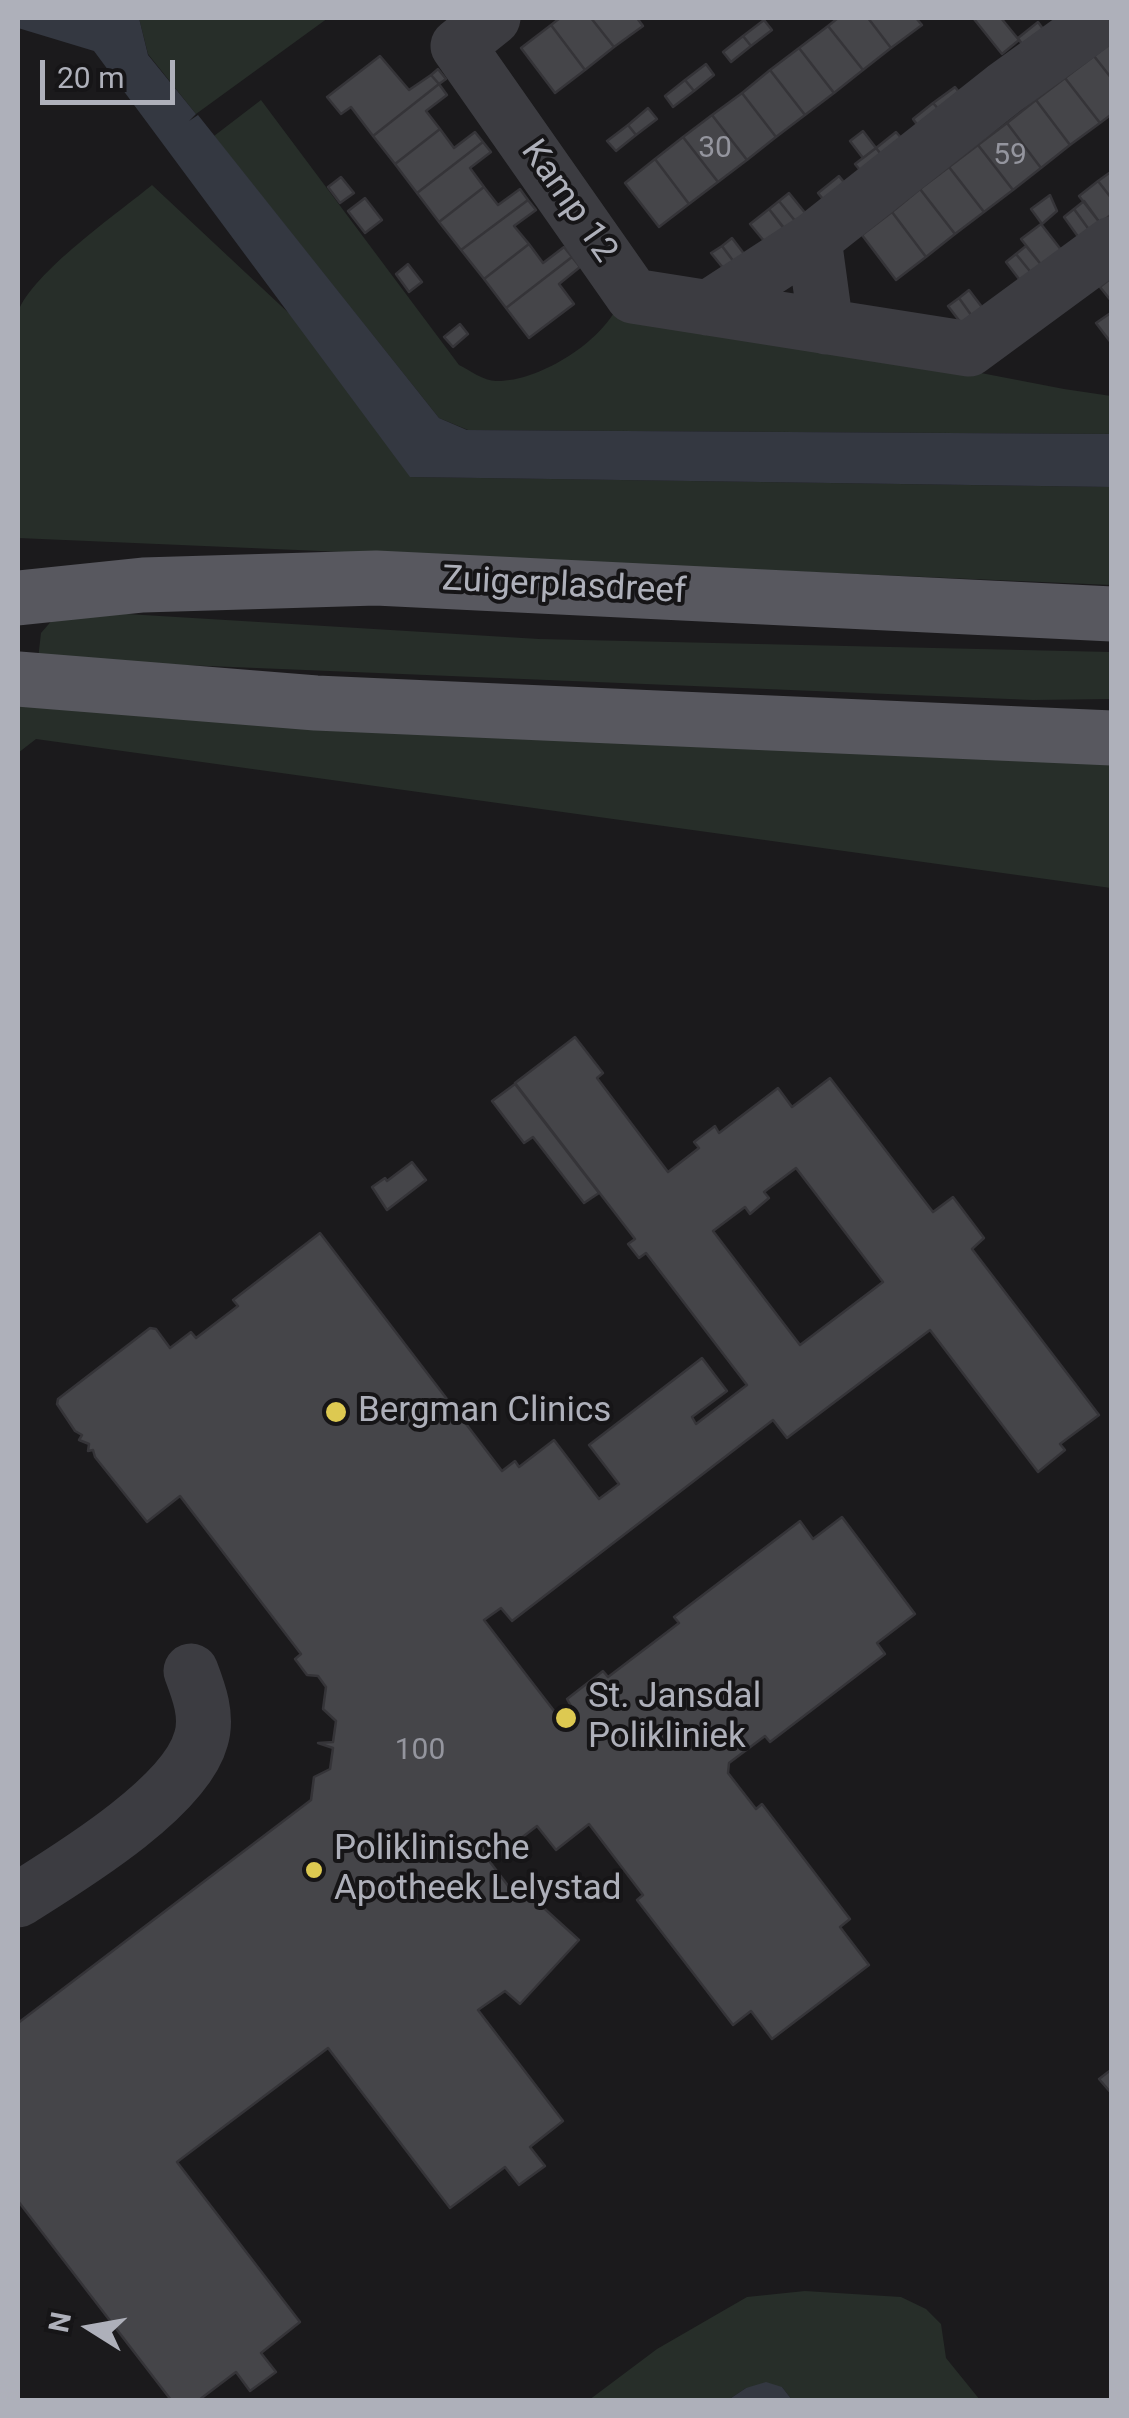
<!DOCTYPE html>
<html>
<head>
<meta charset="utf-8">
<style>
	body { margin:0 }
	#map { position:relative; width:1129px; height:2418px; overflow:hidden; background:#1b1a1c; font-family:Roboto,sans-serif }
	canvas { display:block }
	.frame { position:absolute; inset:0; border:20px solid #aeb0ba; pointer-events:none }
	.north { position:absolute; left:40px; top:2278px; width:100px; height:100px; -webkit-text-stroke:8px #161517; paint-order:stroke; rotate:281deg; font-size:28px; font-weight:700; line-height:40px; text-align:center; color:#aeb0ba }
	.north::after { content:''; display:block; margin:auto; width:35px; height:45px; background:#aeb0ba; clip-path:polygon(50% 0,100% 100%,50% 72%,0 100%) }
	.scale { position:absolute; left:40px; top:60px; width:135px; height:45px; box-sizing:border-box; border:5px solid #aeb0ba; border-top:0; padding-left:12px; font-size:30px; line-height:35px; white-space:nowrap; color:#aeb0ba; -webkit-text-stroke:8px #161517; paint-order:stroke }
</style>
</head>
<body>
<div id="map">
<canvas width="1129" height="2418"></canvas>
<div class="frame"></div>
<div class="north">N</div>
<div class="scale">20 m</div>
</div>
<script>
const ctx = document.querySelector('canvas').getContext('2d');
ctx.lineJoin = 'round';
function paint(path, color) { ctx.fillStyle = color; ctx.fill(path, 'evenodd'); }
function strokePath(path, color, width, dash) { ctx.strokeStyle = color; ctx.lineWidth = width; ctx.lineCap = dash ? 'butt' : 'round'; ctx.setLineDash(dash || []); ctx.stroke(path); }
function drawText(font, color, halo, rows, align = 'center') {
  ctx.font = font + ' Roboto,sans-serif'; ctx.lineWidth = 8; ctx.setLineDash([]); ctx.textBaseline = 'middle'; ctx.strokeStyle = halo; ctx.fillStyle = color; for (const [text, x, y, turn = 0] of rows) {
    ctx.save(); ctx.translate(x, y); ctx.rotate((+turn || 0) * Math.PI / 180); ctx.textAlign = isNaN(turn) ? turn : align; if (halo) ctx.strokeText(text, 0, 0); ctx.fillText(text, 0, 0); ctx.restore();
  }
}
const green = new Path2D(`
	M 139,18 L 328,18 L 196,114 L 148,54 Z
	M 261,100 L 459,365 C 469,370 484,381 496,381 C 537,382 597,345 616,309 L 820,342 L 1064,389 L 1111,396 L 1111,434 L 468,430 L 439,418 L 214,136 Z
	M 152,185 L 294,318 L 411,477 L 1111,487 L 1111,585 L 18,538 L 18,312 C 32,273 118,213 152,185 Z
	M 61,610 L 539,639 L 1111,652 L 1112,699 L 1033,700 L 38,659 L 41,633 Z
	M 18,697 L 1111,763 L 1111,888 L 36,739 L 18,753 Z
	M 805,2291 L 901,2297 L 926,2309 L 941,2324 L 946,2358 L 980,2400 L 792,2400 L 782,2387 L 746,2388 L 728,2400 L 589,2400 L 657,2349 L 747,2297 Z`);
const water = new Path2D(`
	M 18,18 L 139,18 L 148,55 L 196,114 L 189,121 L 198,115 L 439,418 L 467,430 L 1111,434 L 1111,487 L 410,477 L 94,51 L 18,28 Z
	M 766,2382 L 782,2387 L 792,2400 L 728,2400 L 746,2388 Z`);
const building = new Path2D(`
	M 560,18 L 591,18 L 614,47 L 585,70 L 551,25 Z
	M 591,18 L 637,18 L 643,26 L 614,47 Z
	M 838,18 L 868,18 L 891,48 L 863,70 L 828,26 Z
	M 868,18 L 916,18 L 922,25 L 891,48 Z
	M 1001,18 L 1019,40 L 1002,54 L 974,19 Z
	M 764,20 L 772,30 L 751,46 L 743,36 Z
	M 1038,22 L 1046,33 L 1025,49 L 1018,38 Z
	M 551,25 L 585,70 L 555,93 L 521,48 Z
	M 828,26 L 863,70 L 834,93 L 799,48 Z
	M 743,36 L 751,46 L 731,62 L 723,52 Z
	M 1112,42 L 1112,79 L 1094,56 Z
	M 799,48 L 834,93 L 805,115 L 770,70 Z
	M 380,56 L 409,90 L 431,75 L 439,84 L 373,136 L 351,107 L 341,114 L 327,97 Z
	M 1094,56 L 1112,79 L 1112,114 L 1100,123 L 1065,78 Z
	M 706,64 L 714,75 L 694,91 L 685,80 Z
	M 438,69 L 446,79 L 439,84 L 431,75 Z
	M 770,70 L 805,115 L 776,137 L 742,93 Z
	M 1065,78 L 1100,123 L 1070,145 L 1036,100 Z
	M 685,80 L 694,91 L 673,107 L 665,96 Z
	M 439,84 L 447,95 L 426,111 L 440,129 L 395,164 L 373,136 Z
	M 955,87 L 963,97 L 942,113 L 933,103 Z
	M 742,93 L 776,137 L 747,160 L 712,115 Z
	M 1036,100 L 1070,145 L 1041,168 L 1007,123 Z
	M 933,103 L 942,113 L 921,130 L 913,119 Z
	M 648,108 L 657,119 L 636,135 L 628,125 Z
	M 712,115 L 747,160 L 718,182 L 683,137 Z
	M 1007,123 L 1041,168 L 1013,190 L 978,145 Z
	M 628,125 L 636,135 L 616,151 L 607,141 Z
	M 440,129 L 454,148 L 475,132 L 483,142 L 417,193 L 395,164 Z
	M 863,131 L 876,148 L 863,158 L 850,141 Z
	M 896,132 L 905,142 L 884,158 L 876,148 Z
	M 683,137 L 718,182 L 689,204 L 655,159 Z
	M 483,142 L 491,152 L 470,168 L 484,187 L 439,222 L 417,193 Z
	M 978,145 L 1013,190 L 984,212 L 949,167 Z
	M 876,148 L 884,158 L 863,174 L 855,164 Z
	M 655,159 L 689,204 L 659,227 L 625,183 Z
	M 949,167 L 984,212 L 955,234 L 920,189 Z
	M 1112,171 L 1112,199 L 1098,181 Z
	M 839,176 L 847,186 L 826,203 L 818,193 Z
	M 341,177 L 354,193 L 340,203 L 328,187 Z
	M 1098,181 L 1112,199 L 1112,214 L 1100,223 L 1079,196 Z
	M 484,187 L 498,205 L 520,189 L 528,200 L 461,250 L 439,222 Z
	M 920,189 L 955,234 L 926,257 L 892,212 Z
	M 789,193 L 806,214 L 796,222 L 779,201 Z
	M 1050,195 L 1057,211 L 1042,224 L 1031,209 Z
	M 365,198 L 382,220 L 365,233 L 348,211 Z
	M 528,200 L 536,210 L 514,226 L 529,244 L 484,279 L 461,250 Z
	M 779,201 L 796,222 L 785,230 L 769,209 Z
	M 1084,201 L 1100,223 L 1090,231 L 1074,209 Z
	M 769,209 L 788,233 L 769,247 L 750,224 Z
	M 1074,209 L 1090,231 L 1079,238 L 1064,217 Z
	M 892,212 L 926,257 L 896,280 L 862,235 Z
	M 1041,224 L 1062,251 L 1043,267 L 1021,239 Z
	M 732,238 L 748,259 L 737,266 L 722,246 Z
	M 529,244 L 543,263 L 564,247 L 572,257 L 506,308 L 484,279 Z
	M 722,246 L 737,266 L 728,274 L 711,253 Z
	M 1026,246 L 1043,267 L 1033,275 L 1016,254 Z
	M 1016,254 L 1033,275 L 1022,283 L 1006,262 Z
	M 572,257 L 580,267 L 559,284 L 574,304 L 529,338 L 506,308 Z
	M 408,264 L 422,282 L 409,292 L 396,274 Z
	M 1110,279 L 1112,282 L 1112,302 L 1100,287 Z
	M 969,290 L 985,311 L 974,319 L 959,298 Z
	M 959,298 L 974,319 L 964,327 L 948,306 Z
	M 1112,312 L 1112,344 L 1096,323 Z
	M 460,324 L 468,334 L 453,347 L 444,337 Z
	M 575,1037 L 603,1073 L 597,1078 L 668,1172 L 699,1148 L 694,1142 L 715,1126 L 719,1133 L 778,1088 L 792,1107 L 830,1078 L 933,1212 L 953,1197 L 984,1238 L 972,1249 L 1099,1415 L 1060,1444 L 1065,1450 L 1038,1472 L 930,1330 L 787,1438 L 773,1420 L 512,1621 L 501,1608 L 484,1620 L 558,1716 L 571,1706 L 567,1699 L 603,1671 L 608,1677 L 679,1623 L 674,1617 L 800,1521 L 813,1539 L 842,1517 L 915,1614 L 877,1643 L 885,1654 L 770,1742 L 765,1736 L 729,1763 L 728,1773 L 756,1809 L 762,1804 L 850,1919 L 840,1927 L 869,1965 L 772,2039 L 751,2011 L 733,2025 L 637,1900 L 643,1895 L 589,1824 L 556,1850 L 537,1826 L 512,1845 L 513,1852 L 504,1858 L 498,1856 L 490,1862 L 509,1887 L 514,1881 L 579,1940 L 520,2004 L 505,1991 L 478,2010 L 563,2121 L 530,2147 L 545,2166 L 519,2185 L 505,2167 L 450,2208 L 328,2048 L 177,2162 L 300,2322 L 261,2353 L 276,2372 L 250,2391 L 236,2372 L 199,2400 L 171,2400 L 18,2201 L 18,2023 L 311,1800 L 314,1777 L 330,1769 L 333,1748 L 318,1743 L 333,1742 L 336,1721 L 323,1709 L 326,1687 L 318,1676 L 307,1675 L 295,1659 L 301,1654 L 180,1496 L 147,1522 L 95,1457 L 93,1450 L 88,1451 L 89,1444 L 79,1440 L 82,1435 L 75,1431 L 57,1404 L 58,1399 L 150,1328 L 156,1329 L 170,1348 L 191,1332 L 196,1338 L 238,1306 L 233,1300 L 320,1233 L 502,1471 L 515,1461 L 519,1467 L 554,1440 L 599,1499 L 619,1484 L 589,1445 L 702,1358 L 727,1391 L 692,1417 L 696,1424 L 747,1385 L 646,1253 L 639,1258 L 628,1244 L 635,1239 L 515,1083 ZM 796,1168 L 883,1282 L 800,1345 L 713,1231 L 745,1207 L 750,1214 L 769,1198 L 764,1192 Z
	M 515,1084 L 599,1193 L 584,1203 L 533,1137 L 524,1143 L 492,1101 Z
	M 412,1162 L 426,1180 L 387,1210 L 372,1187 L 385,1178 L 387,1181 Z
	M 1112,2069 L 1112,2094 L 1099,2079 Z`);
const minor = new Path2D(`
	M 493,18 L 458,46 L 633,296 L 969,349 L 1112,244
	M 708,308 L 814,239
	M 826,327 L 814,239 L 1005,88 L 1102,18
	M 18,1900 C 69,1868 185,1798 201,1739 C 208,1716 199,1692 191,1671`);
const major = new Path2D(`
	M 18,598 L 143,585 L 376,578 L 1112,614
	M 18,679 L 316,703 L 1112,738`);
const markers = [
	[336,1412,12,"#ddc951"],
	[566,1718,12,"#ddc951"],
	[314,1870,10,"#ddc951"]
];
const numberNames = [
	["30",715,149],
	["59",1010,156],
	["100",420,1751]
];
const streetNames = [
	["Kamp 12",568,202,55],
	["Zuigerplasdreef",564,587,3]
];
const poiNames = [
	["Bergman Clinics",358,1412],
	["St. Jansdal",588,1698],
	["Polikliniek",588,1738],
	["Poliklinische",334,1850],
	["Apotheek Lelystad",334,1890]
];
paint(green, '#272e29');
paint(water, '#343841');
paint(building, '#454549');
strokePath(building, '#353438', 2.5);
strokePath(minor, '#3c3c41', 55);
strokePath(major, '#58585f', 55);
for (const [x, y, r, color] of markers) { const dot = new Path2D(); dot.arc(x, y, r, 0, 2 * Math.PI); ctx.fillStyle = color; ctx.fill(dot); strokePath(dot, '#161517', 4); }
drawText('30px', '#94959e', null, numberNames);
drawText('35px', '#aeb0ba', '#161517', streetNames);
drawText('35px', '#aeb0ba', '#161517', poiNames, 'left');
</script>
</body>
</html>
